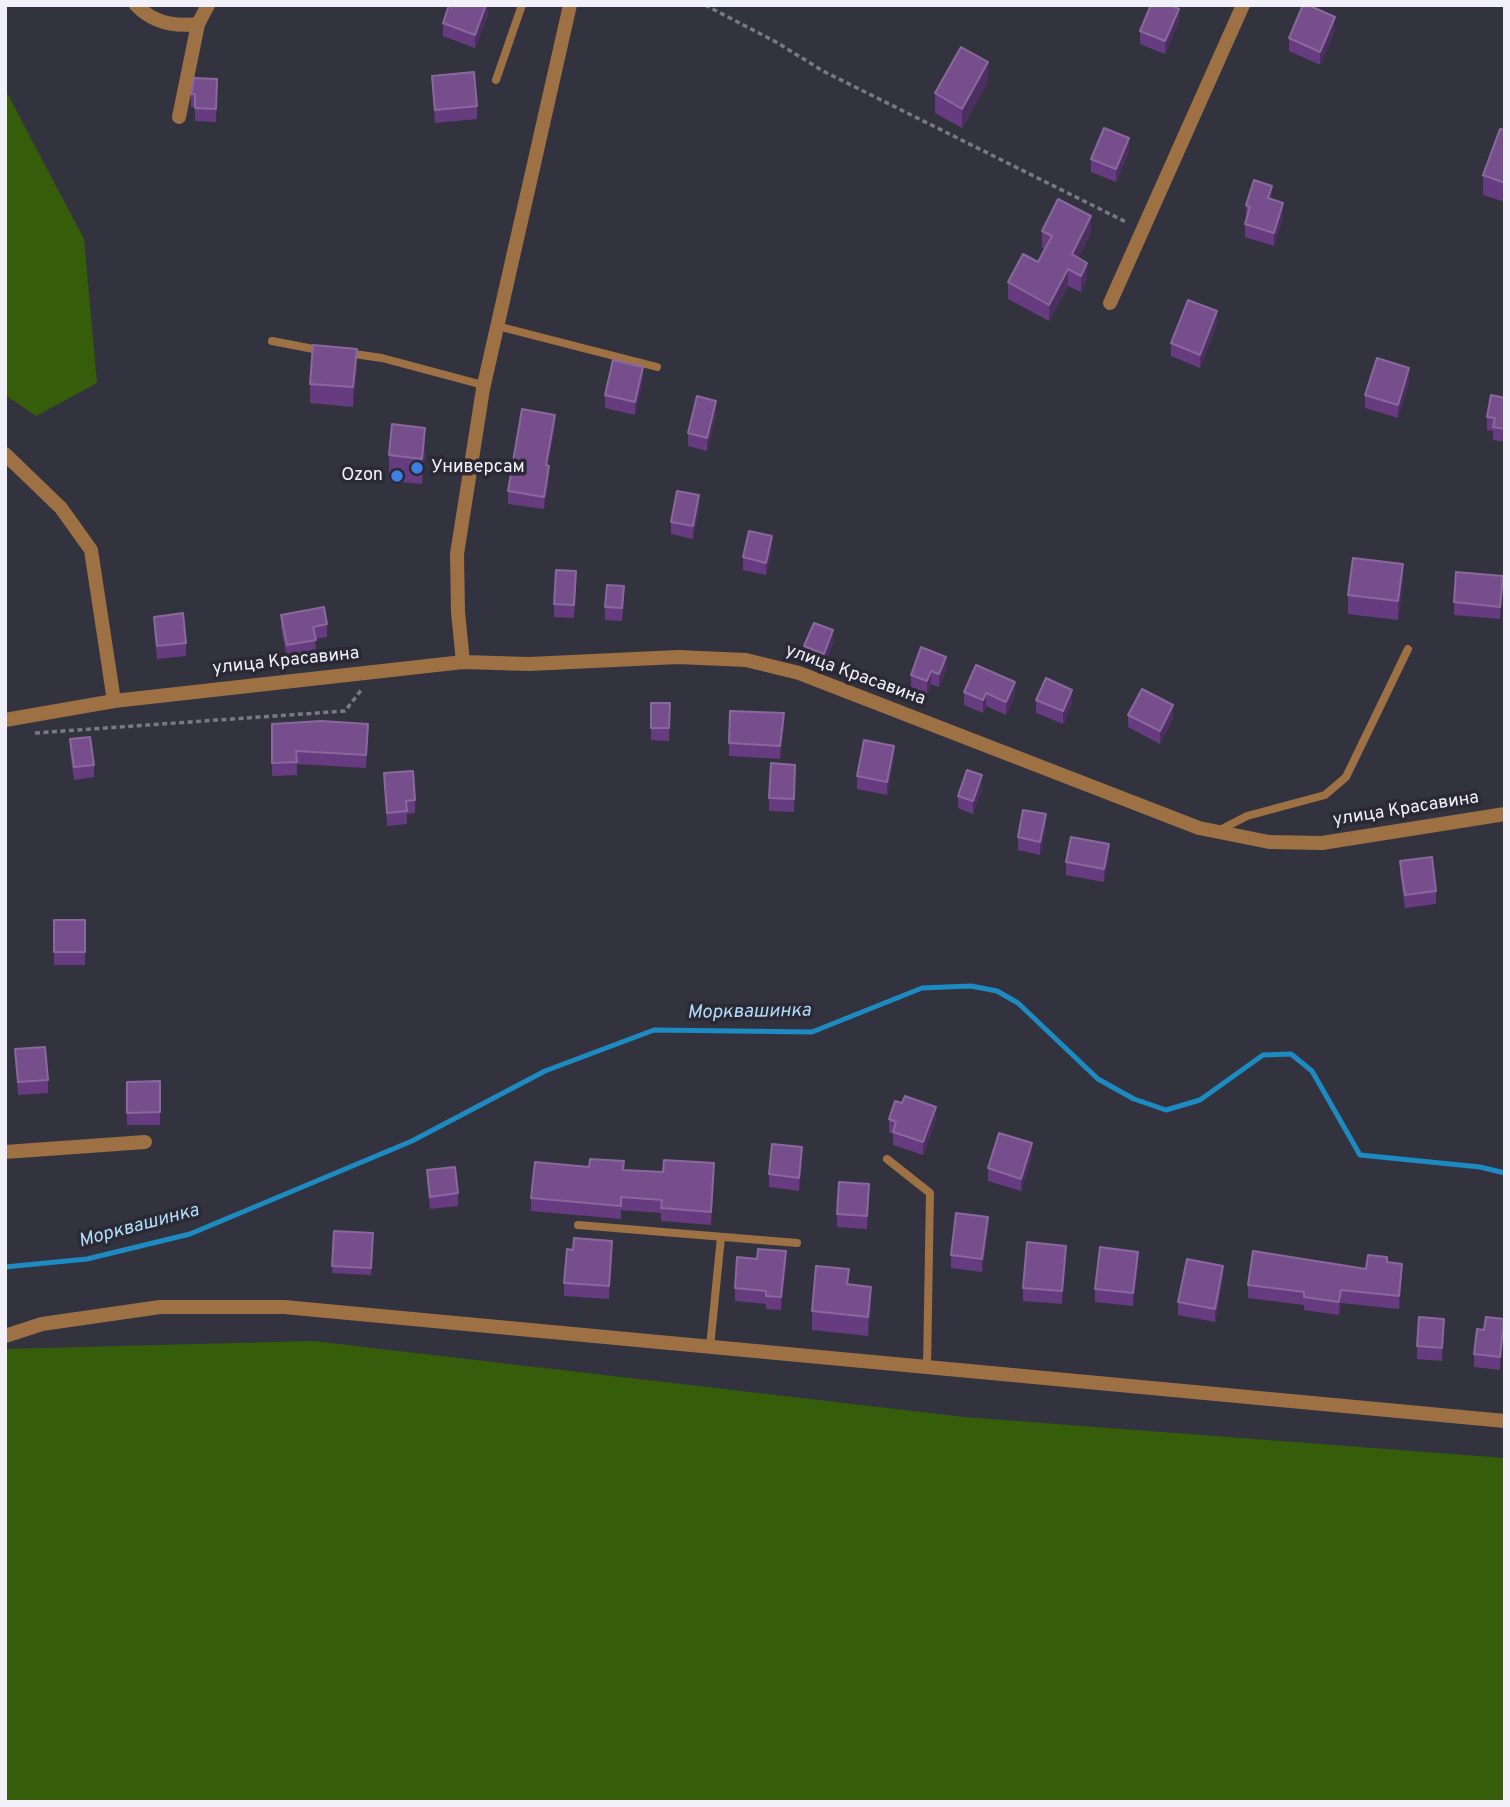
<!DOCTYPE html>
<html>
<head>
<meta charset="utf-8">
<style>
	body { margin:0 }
	#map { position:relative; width:1510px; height:1807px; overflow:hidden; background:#33333f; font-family:Overpass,sans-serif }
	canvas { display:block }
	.frame { position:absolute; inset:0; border:7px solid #f2f1f9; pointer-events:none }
</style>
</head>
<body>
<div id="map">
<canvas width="1510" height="1807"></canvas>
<div class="frame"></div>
</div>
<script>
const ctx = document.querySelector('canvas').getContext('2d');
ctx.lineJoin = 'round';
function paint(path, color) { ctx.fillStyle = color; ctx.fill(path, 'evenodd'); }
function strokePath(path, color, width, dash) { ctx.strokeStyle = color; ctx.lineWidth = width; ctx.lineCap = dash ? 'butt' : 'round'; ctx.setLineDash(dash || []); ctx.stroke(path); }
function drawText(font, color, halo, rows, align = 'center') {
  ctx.font = font + ' Overpass,sans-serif'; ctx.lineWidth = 7; ctx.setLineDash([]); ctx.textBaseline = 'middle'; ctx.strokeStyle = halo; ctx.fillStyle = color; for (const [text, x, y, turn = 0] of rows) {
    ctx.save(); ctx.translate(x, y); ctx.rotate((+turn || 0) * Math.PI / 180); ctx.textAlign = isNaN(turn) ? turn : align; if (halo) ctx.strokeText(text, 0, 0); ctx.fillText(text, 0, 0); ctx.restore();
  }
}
const green = new Path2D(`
	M 5,89 L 84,239 L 97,383 L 36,416 L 5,395 Z
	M 313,1341 L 964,1417 L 1505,1458 L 1505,1802 L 5,1802 L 5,1349 Z`);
const stream = new Path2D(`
	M 5,1267 L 87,1259 L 190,1234 L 412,1141 L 545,1071 L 654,1030 L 812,1032 L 922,988 L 971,986 L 997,991 L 1018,1003 L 1098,1079 L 1134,1099 L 1166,1110 L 1200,1100 L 1263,1055 L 1291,1054 L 1312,1071 L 1360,1155 L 1480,1167 L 1505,1173`);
const path = new Path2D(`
	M 705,5 L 776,42 L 823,71 L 1128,223
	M 35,733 L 345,711 L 362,689`);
const service = new Path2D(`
	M 496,80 L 522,5
	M 497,326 L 657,367
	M 272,341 L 324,351
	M 347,353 L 382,358 L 483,385
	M 1220,830 L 1247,816 L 1325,795 L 1346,777 L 1408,649
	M 887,1159 L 930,1193 L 927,1367
	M 578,1225 L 797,1243
	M 710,1347 L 721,1237`);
const minor = new Path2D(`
	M 136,5 C 153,23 174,27 198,24
	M 179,117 L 198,24 L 208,5
	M 1110,303 L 1243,5
	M 5,454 L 61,508 L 91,550 L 114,701
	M 463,662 L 458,612 L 457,554 L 483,389 L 570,5
	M 5,720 L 114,701 L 463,662 L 529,664 L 678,657 L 746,660 L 799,673 L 1199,828 L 1269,842 L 1322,843 L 1505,814
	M 5,1152 L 145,1142
	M 5,1336 L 42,1324 L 160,1307 L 284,1307 L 1505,1421`);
const wall = new Path2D(`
	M 488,5 L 488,15 L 475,48 L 443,36 L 443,23 Z
	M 1179,21 L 1165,54 L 1140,44 L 1140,31 Z
	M 1335,30 L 1320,65 L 1289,51 L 1289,38 Z
	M 432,76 L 477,106 L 477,119 L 435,123 L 432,89 Z
	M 217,79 L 216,122 L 195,121 L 195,107 L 191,107 L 191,94 Z
	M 988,82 L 962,128 L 935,113 L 935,93 Z
	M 1505,130 L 1505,202 L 1483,195 L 1483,175 Z
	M 1129,151 L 1116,182 L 1091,172 L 1091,159 Z
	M 1272,199 L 1283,216 L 1274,246 L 1245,237 L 1245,224 L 1246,219 L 1246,205 Z
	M 1042,231 L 1091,232 L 1078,258 L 1087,279 L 1081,292 L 1068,286 L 1049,321 L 1008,299 L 1008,282 L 1038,262 L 1045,249 L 1042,248 Z
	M 1217,324 L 1200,368 L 1171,356 L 1171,343 Z
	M 357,368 L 353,407 L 310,403 L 310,384 Z
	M 643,379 L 635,415 L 605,408 L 605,395 Z
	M 1409,381 L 1398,418 L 1365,408 L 1365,395 Z
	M 1505,398 L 1505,442 L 1493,440 L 1493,431 L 1487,430 L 1487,417 Z
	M 716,414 L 707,451 L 688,446 L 688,433 Z
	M 555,428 L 548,466 L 549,479 L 544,509 L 508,504 L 508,491 Z
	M 425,453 L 422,484 L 389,481 L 389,455 Z
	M 699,508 L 693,539 L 671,534 L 671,522 Z
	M 772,549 L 766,575 L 743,570 L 743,557 Z
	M 576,584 L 574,618 L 554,617 L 554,604 Z
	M 1403,584 L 1398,620 L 1348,614 L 1348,595 Z
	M 1503,589 L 1500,619 L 1454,615 L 1454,602 Z
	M 624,599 L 622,621 L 605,620 L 605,607 Z
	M 281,615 L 327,624 L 327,637 L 315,639 L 316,653 L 287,658 L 281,628 Z
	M 154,617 L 186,643 L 186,656 L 157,659 L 154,629 Z
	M 833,643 L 824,667 L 804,659 L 804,646 Z
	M 921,647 L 946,670 L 939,687 L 931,684 L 927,694 L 911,687 L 911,675 Z
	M 964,692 L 1015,695 L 1006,715 L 986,706 L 983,713 L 964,705 Z
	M 1036,700 L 1072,703 L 1063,724 L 1036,713 Z
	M 651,703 L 670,703 L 669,741 L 651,740 Z
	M 1128,715 L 1173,718 L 1160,744 L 1128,727 Z
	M 272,724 L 368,737 L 366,768 L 297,764 L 297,775 L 272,776 Z
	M 784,726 L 780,759 L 729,756 L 729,743 Z
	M 70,739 L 94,765 L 94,777 L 74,780 L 70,752 Z
	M 894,759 L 887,795 L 857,789 L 857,776 Z
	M 384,773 L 415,800 L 415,813 L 407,814 L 407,824 L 387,826 Z
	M 795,777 L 794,812 L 769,811 L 769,798 Z
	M 982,788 L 973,814 L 958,808 L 958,796 Z
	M 1046,827 L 1040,855 L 1018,850 L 1018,837 Z
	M 1109,857 L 1104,882 L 1066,875 L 1066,862 Z
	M 1400,861 L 1436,891 L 1436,904 L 1405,908 L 1400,874 Z
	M 54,920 L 85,920 L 85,965 L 54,965 Z
	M 15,1049 L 48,1080 L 48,1093 L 18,1095 Z
	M 160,1081 L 160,1125 L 127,1125 L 127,1082 Z
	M 889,1119 L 936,1119 L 923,1155 L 893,1145 L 893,1134 L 889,1132 Z
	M 1032,1156 L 1021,1191 L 988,1181 L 988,1168 Z
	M 802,1160 L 799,1191 L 769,1187 L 769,1174 Z
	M 427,1170 L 458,1193 L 458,1206 L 430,1209 L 427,1183 Z
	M 624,1170 L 714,1176 L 711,1225 L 661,1221 L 661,1213 L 621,1210 L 621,1219 L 531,1211 L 531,1198 Z
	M 869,1197 L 867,1229 L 837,1227 L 837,1214 Z
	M 988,1230 L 982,1272 L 951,1268 L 951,1255 Z
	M 334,1231 L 373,1233 L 371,1275 L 332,1273 Z
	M 573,1250 L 612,1254 L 609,1299 L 564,1296 L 564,1283 Z
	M 757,1259 L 786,1264 L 781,1310 L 766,1309 L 766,1304 L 735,1301 L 735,1288 Z
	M 1066,1259 L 1062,1304 L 1023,1301 L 1023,1288 Z
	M 1387,1262 L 1402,1277 L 1399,1309 L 1341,1303 L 1339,1315 L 1304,1310 L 1304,1305 L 1248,1298 L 1248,1285 L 1366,1269 Z
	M 1138,1264 L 1133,1306 L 1095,1302 L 1095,1289 Z
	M 1223,1279 L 1215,1322 L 1178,1315 L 1178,1302 Z
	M 849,1284 L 871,1306 L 868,1336 L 812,1330 L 812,1311 Z
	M 1444,1332 L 1442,1361 L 1417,1359 L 1417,1346 Z
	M 1504,1332 L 1500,1370 L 1474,1367 L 1474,1354 Z`);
const shadedWall = new Path2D(`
	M 486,5 L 488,5 L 488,15 L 475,48 L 475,35 Z
	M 1179,9 L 1179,21 L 1165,54 L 1165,41 Z
	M 1335,17 L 1335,30 L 1320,65 L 1320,52 Z
	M 988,62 L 988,82 L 962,128 L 962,109 Z
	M 1129,138 L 1129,151 L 1116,182 L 1116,169 Z
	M 1272,186 L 1272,199 L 1268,198 Z
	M 1283,203 L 1283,216 L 1274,246 L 1274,233 Z
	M 1091,216 L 1091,232 L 1072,271 L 1072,254 Z
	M 1087,263 L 1087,279 L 1081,292 L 1081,276 Z
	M 1068,269 L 1068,286 L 1049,321 L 1049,305 Z
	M 1217,311 L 1217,324 L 1200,368 L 1200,355 Z
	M 357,349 L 357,368 L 353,407 L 353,387 Z
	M 643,367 L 643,379 L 635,415 L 635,402 Z
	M 1409,368 L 1409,381 L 1398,418 L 1398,405 Z
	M 716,401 L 716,414 L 707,451 L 707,438 Z
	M 555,415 L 555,428 L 546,478 L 546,465 Z
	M 425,428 L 425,453 L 422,484 L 422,459 Z
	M 549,466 L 549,479 L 544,509 L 544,497 Z
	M 699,495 L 699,508 L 693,539 L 693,526 Z
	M 772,536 L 772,549 L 766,575 L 766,563 Z
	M 1403,564 L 1403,584 L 1398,620 L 1398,601 Z
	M 1503,576 L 1503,589 L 1500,619 L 1500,607 Z
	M 833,630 L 833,643 L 824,667 L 824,654 Z
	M 946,657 L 946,670 L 939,687 L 939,674 Z
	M 931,671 L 931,684 L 927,694 L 927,681 Z
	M 1015,682 L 1015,695 L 1006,715 L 1006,702 Z
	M 1072,690 L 1072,703 L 1063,724 L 1063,711 Z
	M 986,693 L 986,706 L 983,713 L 983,700 Z
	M 1173,705 L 1173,718 L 1160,744 L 1160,731 Z
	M 784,713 L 784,726 L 780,759 L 780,746 Z
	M 894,746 L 894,759 L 887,795 L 887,782 Z
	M 982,775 L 982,788 L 973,814 L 973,801 Z
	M 1046,814 L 1046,827 L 1040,855 L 1040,842 Z
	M 1109,844 L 1109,857 L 1104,882 L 1104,869 Z
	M 936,1107 L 936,1119 L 923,1155 L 923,1142 Z
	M 1032,1143 L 1032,1156 L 1021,1191 L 1021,1179 Z
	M 802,1147 L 802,1160 L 799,1191 L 799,1178 Z
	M 714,1163 L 714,1176 L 711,1225 L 711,1212 Z
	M 869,1184 L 869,1197 L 867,1229 L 867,1216 Z
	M 988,1217 L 988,1230 L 982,1272 L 982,1259 Z
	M 612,1241 L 612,1254 L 609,1299 L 609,1286 Z
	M 1066,1246 L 1066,1259 L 1062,1304 L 1062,1291 Z
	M 786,1251 L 786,1264 L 781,1310 L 781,1297 Z
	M 1138,1252 L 1138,1264 L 1133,1306 L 1133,1293 Z
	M 1402,1264 L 1402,1277 L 1399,1309 L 1399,1296 Z
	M 1223,1266 L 1223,1279 L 1215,1322 L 1215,1309 Z
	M 871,1287 L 871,1306 L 868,1336 L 868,1317 Z
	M 1341,1290 L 1341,1303 L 1339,1315 L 1339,1302 Z
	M 1444,1319 L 1444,1332 L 1442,1361 L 1442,1348 Z
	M 1504,1319 L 1504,1332 L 1500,1370 L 1500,1357 Z`);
const building = new Path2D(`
	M 449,5 L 486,5 L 475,35 L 443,23 Z
	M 1151,5 L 1171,5 L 1179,9 L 1165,41 L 1140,31 Z
	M 1303,5 L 1308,5 L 1335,17 L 1320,52 L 1289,38 Z
	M 961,47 L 988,62 L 962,109 L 935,93 Z
	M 474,72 L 477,106 L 435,110 L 432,76 Z
	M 194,78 L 217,79 L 216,109 L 195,108 L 195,94 L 191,94 Z
	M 1104,128 L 1129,138 L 1116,169 L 1091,159 Z
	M 1500,129 L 1505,130 L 1505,183 L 1483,175 Z
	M 1254,180 L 1272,186 L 1268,198 L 1283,203 L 1274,233 L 1245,224 L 1250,207 L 1246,205 Z
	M 1058,199 L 1091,216 L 1072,254 L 1087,263 L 1081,276 L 1068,269 L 1049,305 L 1008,282 L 1023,254 L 1038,262 L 1052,236 L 1042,231 Z
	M 1188,300 L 1217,311 L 1200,355 L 1171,343 Z
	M 313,345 L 357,349 L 353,387 L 310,384 Z
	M 1377,358 L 1409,368 L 1398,405 L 1365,395 Z
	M 613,360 L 643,367 L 635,402 L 605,395 Z
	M 1491,395 L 1505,398 L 1505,429 L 1493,427 L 1495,418 L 1487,417 Z
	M 697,396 L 716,401 L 707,438 L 688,433 Z
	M 522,409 L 555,415 L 546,465 L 549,466 L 544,497 L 508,491 Z
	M 392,424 L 425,428 L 422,459 L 389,455 Z
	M 677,491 L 699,495 L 693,526 L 671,522 Z
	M 749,531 L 772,536 L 766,563 L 743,557 Z
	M 1353,558 L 1403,564 L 1398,601 L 1348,595 Z
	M 556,570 L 576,571 L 574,605 L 554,604 Z
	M 1456,572 L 1503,576 L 1500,607 L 1454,602 Z
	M 607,585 L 624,586 L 622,608 L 605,607 Z
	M 324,607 L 327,624 L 313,627 L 316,640 L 287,645 L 281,615 Z
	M 183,613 L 186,643 L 157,646 L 154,617 Z
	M 814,623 L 833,630 L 824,654 L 804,646 Z
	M 921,647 L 946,657 L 939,674 L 931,671 L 927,681 L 911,675 Z
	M 976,665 L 1015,682 L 1006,702 L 986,693 L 983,700 L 964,692 Z
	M 1046,678 L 1072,690 L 1063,711 L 1036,700 Z
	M 1142,689 L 1173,705 L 1160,731 L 1128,715 Z
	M 651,703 L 670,703 L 669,728 L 651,728 Z
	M 730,711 L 784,713 L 780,746 L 729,743 Z
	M 321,721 L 368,724 L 366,755 L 296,751 L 297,762 L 272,763 L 272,724 Z
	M 90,737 L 94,765 L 74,767 L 70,739 Z
	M 864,740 L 894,746 L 887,782 L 857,776 Z
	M 771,763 L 795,765 L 794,799 L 769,798 Z
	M 967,770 L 982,775 L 973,801 L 958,796 Z
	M 413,771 L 415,800 L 406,801 L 407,811 L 387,813 L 384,773 Z
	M 1023,810 L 1046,814 L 1040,842 L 1018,837 Z
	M 1071,837 L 1109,844 L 1104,869 L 1066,862 Z
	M 1432,857 L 1436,891 L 1405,895 L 1400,861 Z
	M 54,920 L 85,920 L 85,952 L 54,952 Z
	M 45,1047 L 48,1080 L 18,1082 L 15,1049 Z
	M 160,1081 L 160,1112 L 127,1113 L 127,1082 Z
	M 905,1096 L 936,1107 L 923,1142 L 893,1132 L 896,1122 L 889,1119 L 895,1101 L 902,1103 Z
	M 999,1133 L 1032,1143 L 1021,1179 L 988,1168 Z
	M 772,1144 L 802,1147 L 799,1178 L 769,1174 Z
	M 590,1159 L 624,1161 L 623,1170 L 663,1172 L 664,1160 L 714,1163 L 711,1212 L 661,1208 L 662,1200 L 621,1197 L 621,1206 L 531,1198 L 535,1162 L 589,1167 Z
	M 455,1167 L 458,1193 L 430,1197 L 427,1170 Z
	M 839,1182 L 869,1184 L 867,1216 L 837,1214 Z
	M 956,1213 L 988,1217 L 982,1259 L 951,1255 Z
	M 334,1231 L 373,1233 L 371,1268 L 332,1266 Z
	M 574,1238 L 612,1241 L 609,1286 L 564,1283 L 567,1249 L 573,1250 Z
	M 1027,1242 L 1066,1246 L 1062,1291 L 1023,1288 Z
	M 1100,1247 L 1138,1252 L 1133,1293 L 1095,1289 Z
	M 758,1249 L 786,1251 L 781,1297 L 766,1296 L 766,1291 L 735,1288 L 737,1257 L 757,1259 Z
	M 1253,1251 L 1366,1269 L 1368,1255 L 1387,1257 L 1387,1262 L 1402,1264 L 1399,1296 L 1341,1290 L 1339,1302 L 1304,1297 L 1304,1292 L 1248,1285 Z
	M 1187,1259 L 1223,1266 L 1215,1309 L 1178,1302 Z
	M 816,1266 L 849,1269 L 847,1284 L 871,1287 L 868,1317 L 812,1311 Z
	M 1419,1317 L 1444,1319 L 1442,1348 L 1417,1346 Z
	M 1486,1317 L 1504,1319 L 1500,1357 L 1474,1354 L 1477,1329 L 1484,1330 Z`);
const markers = [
	[417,468,7,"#3f7fe0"],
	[397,476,7,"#3f7fe0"]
];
const poiNames = [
	["Универсам",431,468],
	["Ozon",383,476,"right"]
];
const streetNames = [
	["улица Красавина",286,662,-6],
	["улица Красавина",855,676,20],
	["улица Красавина",1406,810,-9]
];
const waterNames = [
	["Морквашинка",749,1013,-1],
	["Морквашинка",139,1227,-15]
];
paint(green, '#365d09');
strokePath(stream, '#1d8ac2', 5);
strokePath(path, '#797883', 3.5, [5, 3.5]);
strokePath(service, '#9e7144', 8);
strokePath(minor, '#9e7144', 14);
paint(wall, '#663b7f');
paint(shadedWall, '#4c2f60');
paint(building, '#764e8c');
strokePath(building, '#89689d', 2);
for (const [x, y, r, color] of markers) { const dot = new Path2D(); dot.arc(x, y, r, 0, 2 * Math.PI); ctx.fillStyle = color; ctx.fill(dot); strokePath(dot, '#2a2935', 2.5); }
drawText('18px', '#f2f1f9', '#2a2935', poiNames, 'left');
drawText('18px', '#f2f1f9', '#2a2935', streetNames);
drawText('italic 19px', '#b1ddfb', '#2a2935', waterNames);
</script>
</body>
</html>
